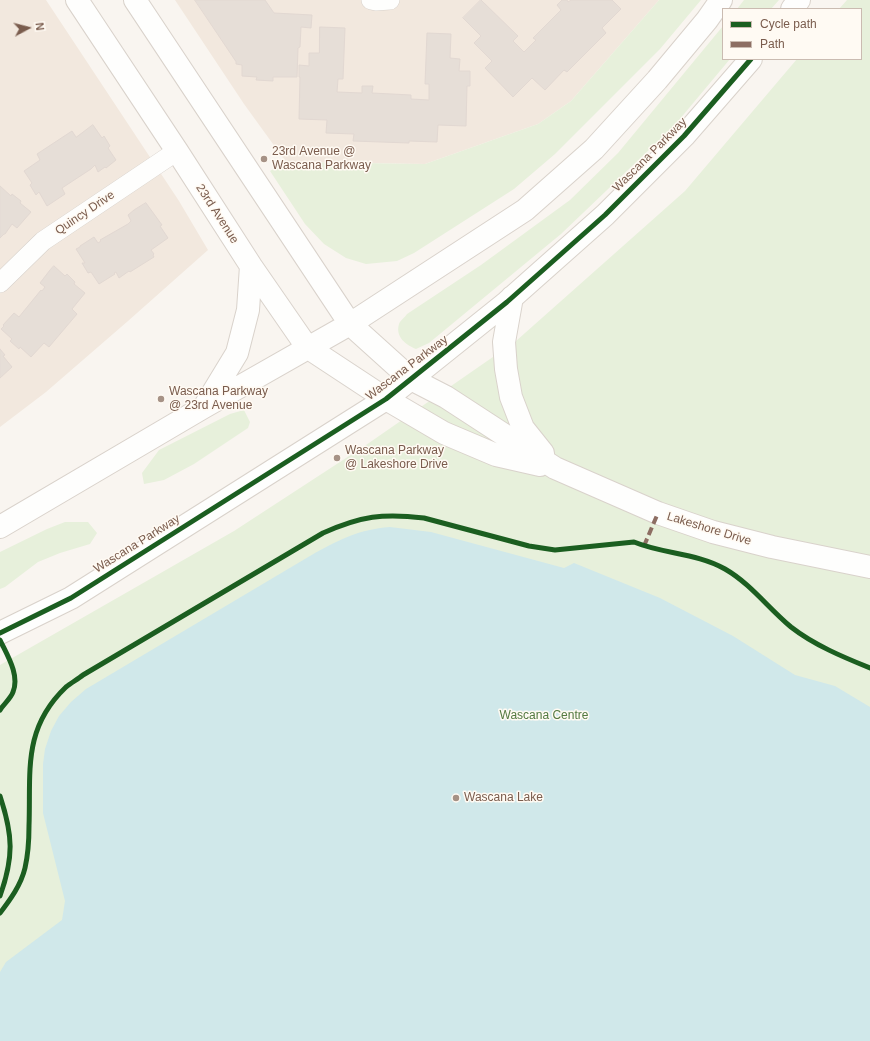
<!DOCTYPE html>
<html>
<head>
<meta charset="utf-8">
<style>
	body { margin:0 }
	#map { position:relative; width:870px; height:1041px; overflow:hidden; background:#f9f5f0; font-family:Helvetica,sans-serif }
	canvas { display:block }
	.legend { position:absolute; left:722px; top:8px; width:140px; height:52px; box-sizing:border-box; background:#fffaf3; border:1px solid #cabbb1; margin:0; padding:5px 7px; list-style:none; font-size:12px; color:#7a5c4d }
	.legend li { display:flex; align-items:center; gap:8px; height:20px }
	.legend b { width:20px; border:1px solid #cabbb1 }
	.north { position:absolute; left:8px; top:8px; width:40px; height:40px; -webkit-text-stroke:3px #fffaf3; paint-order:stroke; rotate:83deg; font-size:11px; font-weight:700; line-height:16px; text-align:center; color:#7a5c4d }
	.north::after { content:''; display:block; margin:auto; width:14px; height:18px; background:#7a5c4d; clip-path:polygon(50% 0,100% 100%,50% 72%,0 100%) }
</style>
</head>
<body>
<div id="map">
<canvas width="870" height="1041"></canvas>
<ul class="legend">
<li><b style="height:5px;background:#1b5e20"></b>Cycle path</li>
<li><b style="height:5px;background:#8d6e63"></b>Path</li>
</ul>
<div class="north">N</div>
</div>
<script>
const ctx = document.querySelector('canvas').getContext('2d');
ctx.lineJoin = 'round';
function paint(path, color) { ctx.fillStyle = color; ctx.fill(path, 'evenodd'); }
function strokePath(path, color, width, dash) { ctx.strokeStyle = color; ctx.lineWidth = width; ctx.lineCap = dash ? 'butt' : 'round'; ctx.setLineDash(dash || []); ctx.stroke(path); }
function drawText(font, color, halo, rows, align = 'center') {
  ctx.font = font + ' Helvetica,sans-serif'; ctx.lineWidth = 3; ctx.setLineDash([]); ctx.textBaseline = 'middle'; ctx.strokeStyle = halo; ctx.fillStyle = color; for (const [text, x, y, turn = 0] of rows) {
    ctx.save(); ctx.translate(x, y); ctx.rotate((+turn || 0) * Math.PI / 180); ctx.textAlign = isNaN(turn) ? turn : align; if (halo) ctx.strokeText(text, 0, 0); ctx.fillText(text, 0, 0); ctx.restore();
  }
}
const residential = new Path2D(`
	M 0,0 L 46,0 L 179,201 L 208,250 L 128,321 L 46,392 L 0,427 Z
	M 175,0 L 659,0 L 571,101 L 538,124 L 425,164 L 286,162 L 244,104 Z`);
const green = new Path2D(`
	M 659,0 L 701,0 L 660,49 L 555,154 L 514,189 L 414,253 L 397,261 L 366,264 L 346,258 L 324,244 L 305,224 L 270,171 L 286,162 L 425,164 L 538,124 L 571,101 Z
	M 744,0 L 779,0 L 771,9 L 737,9 Z
	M 847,0 L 870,0 L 870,1041 L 0,1041 L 0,665 L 234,531 L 366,445 L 516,341 L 685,191 L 797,59 L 861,59 L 861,9 L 839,9 Z
	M 723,26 L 723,59 L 730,59 L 674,126 L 561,234 L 429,343 L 416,349 C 406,345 395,337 399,324 C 400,321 405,317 407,314 L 481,265 L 570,200 L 618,153 Z
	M 244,410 L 250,422 L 248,428 L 194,464 L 164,480 L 144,484 L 142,473 L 159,450 L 230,414 Z
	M 65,522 L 88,522 L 97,533 L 90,544 L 60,553 L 38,562 L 5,587 L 0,589 L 0,552 L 47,529 Z`);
const water = new Path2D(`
	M 390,527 L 431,532 L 564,568 L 574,563 L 660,598 L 733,636 L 795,675 L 835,686 L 870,707 L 870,1041 L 0,1041 L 0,972 L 6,962 L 62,920 L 65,901 L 43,813 L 43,764 L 45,749 L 51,731 L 59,716 L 71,702 L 86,689 L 315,553 C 343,538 358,530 390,527 Z`);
const building = new Path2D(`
	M 195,0 L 265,0 L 274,13 L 312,15 L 311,28 L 301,27 L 300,47 L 298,48 L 297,77 L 273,77 L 273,81 L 256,80 L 257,77 L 242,76 L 242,65 L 236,64 L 236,62 Z
	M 481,0 L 518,36 L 513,41 L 524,52 L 536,40 L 533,38 L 561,10 L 557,5 L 562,0 L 567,0 L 568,2 L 571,0 L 612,0 L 621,9 L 602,28 L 606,33 L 567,72 L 564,70 L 545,90 L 532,78 L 513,97 L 485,68 L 492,61 L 474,43 L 481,36 L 463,18 Z
	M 320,27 L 345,28 L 343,79 L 338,79 L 337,92 L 362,93 L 362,86 L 373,86 L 372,93 L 411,95 L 411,99 L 429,100 L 429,84 L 425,84 L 427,33 L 451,34 L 450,58 L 460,59 L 459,71 L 470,71 L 470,86 L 467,86 L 466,126 L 438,125 L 437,142 L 409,141 L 409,143 L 353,141 L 354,134 L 326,133 L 327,120 L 299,119 L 300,77 L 299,77 L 299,65 L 309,66 L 309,53 L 319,53 Z
	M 93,125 L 102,138 L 104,136 L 110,146 L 108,148 L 116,160 L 106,168 L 105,167 L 98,172 L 95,165 L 91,169 L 62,188 L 65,194 L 47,206 L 39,192 L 36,195 L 30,185 L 32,183 L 24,171 L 40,160 L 37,154 L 72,131 L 76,137 Z
	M 0,186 L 11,196 L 12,194 L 21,201 L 20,203 L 31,212 L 17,228 L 12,224 L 5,234 L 4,234 L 0,238 Z
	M 146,203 L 162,225 L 160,226 L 168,238 L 151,250 L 154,254 L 153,255 L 154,257 L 130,272 L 129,271 L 119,278 L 116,272 L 114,273 L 115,274 L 99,284 L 91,272 L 88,273 L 82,263 L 85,263 L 76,249 L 80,247 L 80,246 L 94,237 L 98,243 L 101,241 L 100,240 L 128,224 L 131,221 L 128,215 L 134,210 Z
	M 54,266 L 65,276 L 67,274 L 75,282 L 74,284 L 85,293 L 72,309 L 77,314 L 49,347 L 44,343 L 31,357 L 20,347 L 19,349 L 10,341 L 12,339 L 1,329 L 4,326 L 3,325 L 14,313 L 19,317 L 41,290 L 42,291 L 45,287 L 40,283 L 50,270 Z
	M 0,349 L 5,355 L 3,356 L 12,367 L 0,378 Z`);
const street = new Path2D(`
	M 371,0 L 376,1 L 390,0
	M 0,283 L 43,241 L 177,151`);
const secondary = new Path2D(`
	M 77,0 L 177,151 L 251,266 L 307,347 L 386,399 L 444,433 L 496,455 L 540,465
	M 135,0 L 350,324 L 411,379 L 446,397 L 555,468 L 658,513 L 713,532 L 772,547 L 870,567
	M 792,9 L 799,0
	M 512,297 L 504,342 L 506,369 L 511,397 L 523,428 L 543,453
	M 206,404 L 237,353 L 248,310 L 251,266
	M 0,527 L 204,407 L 350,324 L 525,210 L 594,149 L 657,80 L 707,20 L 721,0
	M 0,633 L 71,598 L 386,399 L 507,302 L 605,215 L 684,136 L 751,59`);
const quiet = new Path2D(`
	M 644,546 L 658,513`);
const cycleway = new Path2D(`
	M 0,633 L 71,598 L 386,399 L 507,302 L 605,215 L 684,136 L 751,59
	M 0,640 C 7,655 20,675 13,692 C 11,698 4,704 0,710
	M 0,796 C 13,835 14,857 0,896
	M 0,913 C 10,900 21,885 25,868 C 28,855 29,840 29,826 C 31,772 22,729 66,687 C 71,683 78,679 83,675 L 323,533 C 361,516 383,513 424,518 L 529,546 L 555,550 L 634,542 C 663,554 697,553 725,569 C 751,584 768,608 791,627 C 814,645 843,657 870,668`);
const markers = [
	[264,159,4,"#a69286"],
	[161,399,4,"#a69286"],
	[337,458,4,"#a69286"],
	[456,798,4,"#a69286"]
];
const poiNames = [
	["23rd Avenue @",272,152],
	["Wascana Parkway",272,166],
	["Wascana Parkway",169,392],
	["@ 23rd Avenue",169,406],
	["Wascana Parkway",345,451],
	["@ Lakeshore Drive",345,465],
	["Wascana Lake",464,798]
];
const streetNames = [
	["Wascana Parkway",650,155,-45],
	["Quincy Drive",85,213,-34],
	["23rd Avenue",217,214,57],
	["Wascana Parkway",407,368,-37],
	["Lakeshore Drive",709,529,17],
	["Wascana Parkway",137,544,-32]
];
const parkNames = [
	["Wascana Centre",544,716]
];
paint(residential, '#f2e8de');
paint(green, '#e7f0db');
paint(water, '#d0e8ea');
paint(building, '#e6ded7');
strokePath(building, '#e2d8d2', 1);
strokePath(street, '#d7d1cb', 20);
strokePath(secondary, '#d9d2cb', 24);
strokePath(street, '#fefefd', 19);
strokePath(secondary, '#fefefd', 22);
strokePath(quiet, '#8d6e63', 4, [8, 4]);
strokePath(cycleway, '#1b5e20', 5);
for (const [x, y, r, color] of markers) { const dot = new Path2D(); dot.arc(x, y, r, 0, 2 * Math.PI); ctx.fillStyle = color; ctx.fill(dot); strokePath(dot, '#fffaf3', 1.5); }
drawText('12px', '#7a5c4d', '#fffaf3', poiNames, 'left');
drawText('12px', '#7a5c4d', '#fffaf3', streetNames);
drawText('12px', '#537a41', '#fffaf3', parkNames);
</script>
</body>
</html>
